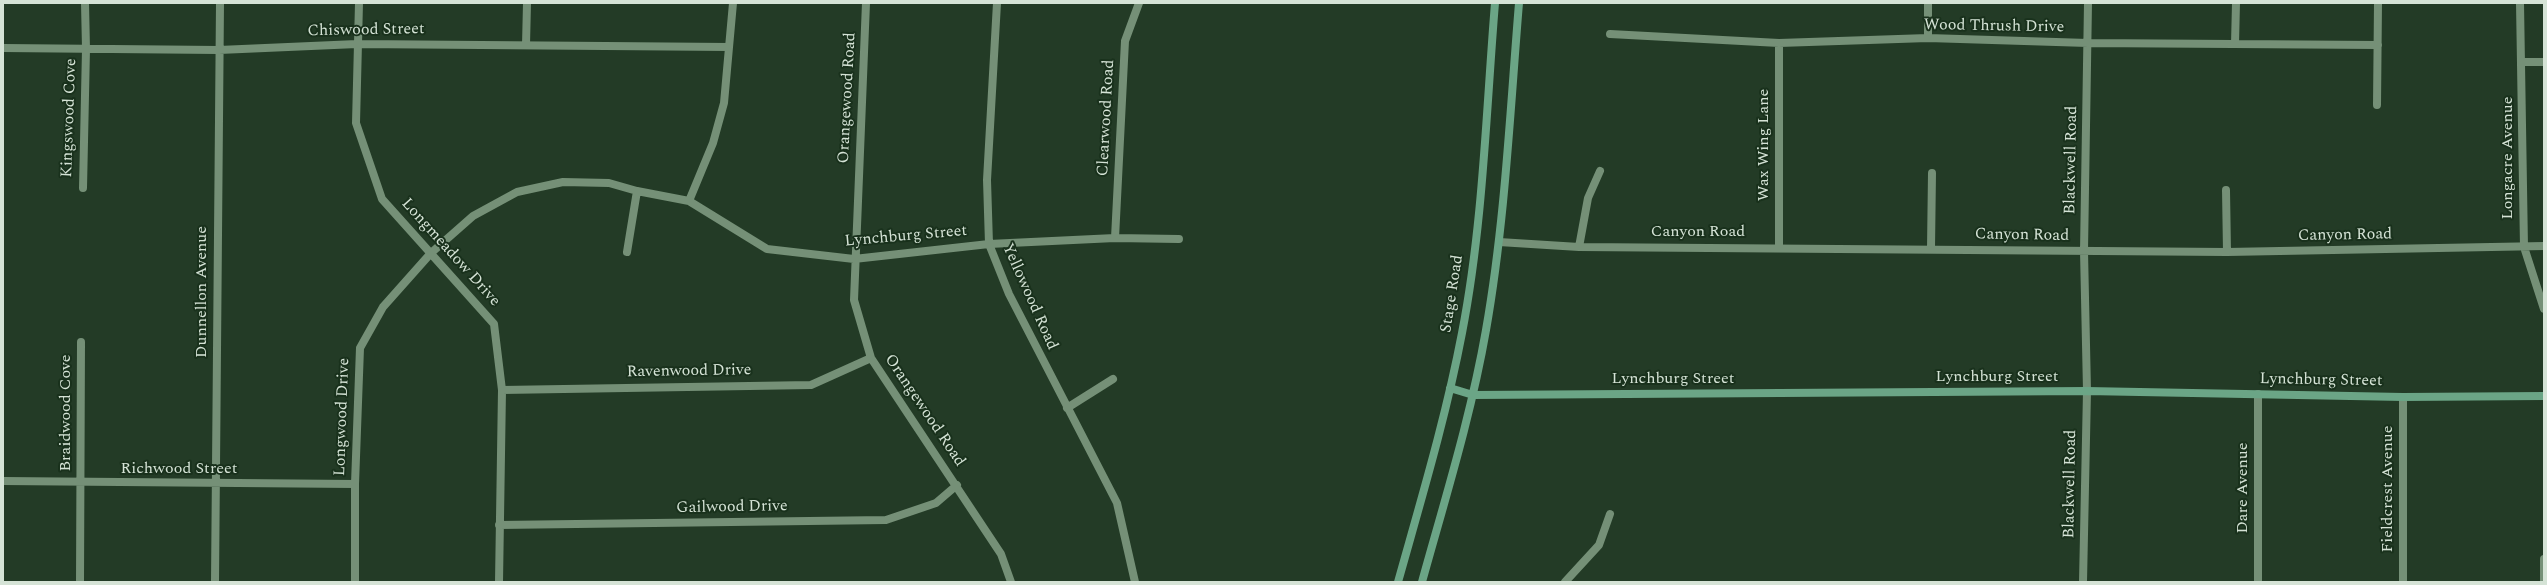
<!DOCTYPE html>
<html>
<head>
<meta charset="utf-8">
<style>
	body { margin:0 }
	#map { position:relative; width:2547px; height:585px; overflow:hidden; background:#233b26; font-family:Spectral,serif }
	canvas { display:block }
	.frame { position:absolute; inset:0; border:4px solid #d5e3d6; pointer-events:none }
</style>
</head>
<body>
<div id="map">
<canvas width="2547" height="585"></canvas>
<div class="frame"></div>
</div>
<script>
const ctx = document.querySelector('canvas').getContext('2d');
ctx.lineJoin = 'round';
function strokePath(path, color, width, dash) { ctx.strokeStyle = color; ctx.lineWidth = width; ctx.lineCap = dash ? 'butt' : 'round'; ctx.setLineDash(dash || []); ctx.stroke(path); }
function drawText(font, color, halo, rows, align = 'center') {
  ctx.font = font + ' Spectral,serif'; ctx.lineWidth = 4; ctx.setLineDash([]); ctx.textBaseline = 'middle'; ctx.strokeStyle = halo; ctx.fillStyle = color; for (const [text, x, y, turn = 0] of rows) {
    ctx.save(); ctx.translate(x, y); ctx.rotate((+turn || 0) * Math.PI / 180); ctx.textAlign = isNaN(turn) ? turn : align; if (halo) ctx.strokeText(text, 0, 0); ctx.fillText(text, 0, 0); ctx.restore();
  }
}
const street = new Path2D(`
	M 359,3 L 356,123 L 382,199 L 494,324 L 502,390 L 499,582
	M 866,3 L 854,300 L 871,358 L 1001,554 L 1011,582
	M 997,3 L 987,180 L 989,244 L 1009,294 L 1117,503 L 1135,582
	M 2520,3 L 2524,247 L 2544,309
	M 1610,34 L 1779,43 L 1928,38 L 2088,43 L 2378,45
	M 1928,38 L 1928,3
	M 2235,44 L 2236,3
	M 526,45 L 527,3
	M 3,48 L 219,50 L 357,44 L 729,47
	M 2522,62 L 2544,62
	M 2377,105 L 2378,3
	M 83,188 L 86,49 L 85,3
	M 2226,190 L 2227,252
	M 689,201 L 713,143 L 724,103 L 733,3
	M 1115,238 L 1125,41 L 1139,3
	M 1499,242 L 1579,247 L 2227,252 L 2544,246
	M 1579,247 L 1588,198 L 1600,171
	M 1779,247 L 1779,43
	M 1931,248 L 1932,173
	M 627,252 L 637,191
	M 502,390 L 811,385 L 871,358
	M 2258,394 L 2258,582
	M 1067,408 L 1113,379
	M 3,481 L 355,484
	M 499,525 L 886,520 L 936,503 L 957,485
	M 80,582 L 81,342
	M 215,582 L 220,3
	M 355,582 L 355,484 L 360,348 L 383,307 L 431,253 L 473,216 L 517,192 L 563,182 L 609,183 L 637,191 L 689,201 L 767,249 L 854,259 L 989,244 L 1115,238 L 1179,239
	M 1565,582 L 1599,545 L 1610,514
	M 2083,582 L 2087,391 L 2084,251 L 2088,3
	M 2403,582 L 2403,397
	M 2544,582 L 2544,559`);
const secondary = new Path2D(`
	M 1450,388 L 1473,395 L 2087,391 L 2403,397 L 2544,396
	M 1398,582 C 1421,500 1446,417 1462,333 C 1483,225 1486,113 1495,3
	M 1422,582 C 1445,499 1471,416 1486,330 C 1505,222 1510,112 1519,3`);
const streetNames = [
	["Wood Thrush Drive",1994,27,1],
	["Chiswood Street",366,31,-1],
	["Orangewood Road",848,98,-87],
	["Kingswood Cove",70,118,-88],
	["Clearwood Road",1107,118,-87],
	["Wax Wing Lane",1765,145,-90],
	["Longacre Avenue",2509,158,-90],
	["Blackwell Road",2072,160,-89],
	["Canyon Road",1698,233],
	["Canyon Road",2022,236,1],
	["Canyon Road",2345,236,-1],
	["Lynchburg Street",906,237,-5],
	["Longmeadow Drive",450,253,48],
	["Dunnellon Avenue",203,292,-90],
	["Stage Road",1453,294,-81],
	["Yellowood Road",1029,297,66],
	["Ravenwood Drive",689,372,-1],
	["Lynchburg Street",1997,378],
	["Lynchburg Street",1673,380],
	["Lynchburg Street",2321,381,1],
	["Orangewood Road",924,411,56],
	["Braidwood Cove",67,413,-90],
	["Longwood Drive",343,417,-88],
	["Richwood Street",179,470],
	["Blackwell Road",2071,484,-89],
	["Dare Avenue",2244,488,-90],
	["Fieldcrest Avenue",2389,489,-90],
	["Gailwood Drive",732,508,-1]
];
strokePath(street, '#759077', 8);
strokePath(secondary, '#6ba586', 8);
drawText('16px', '#d5e3d6', '#19311c', streetNames);
</script>
</body>
</html>
